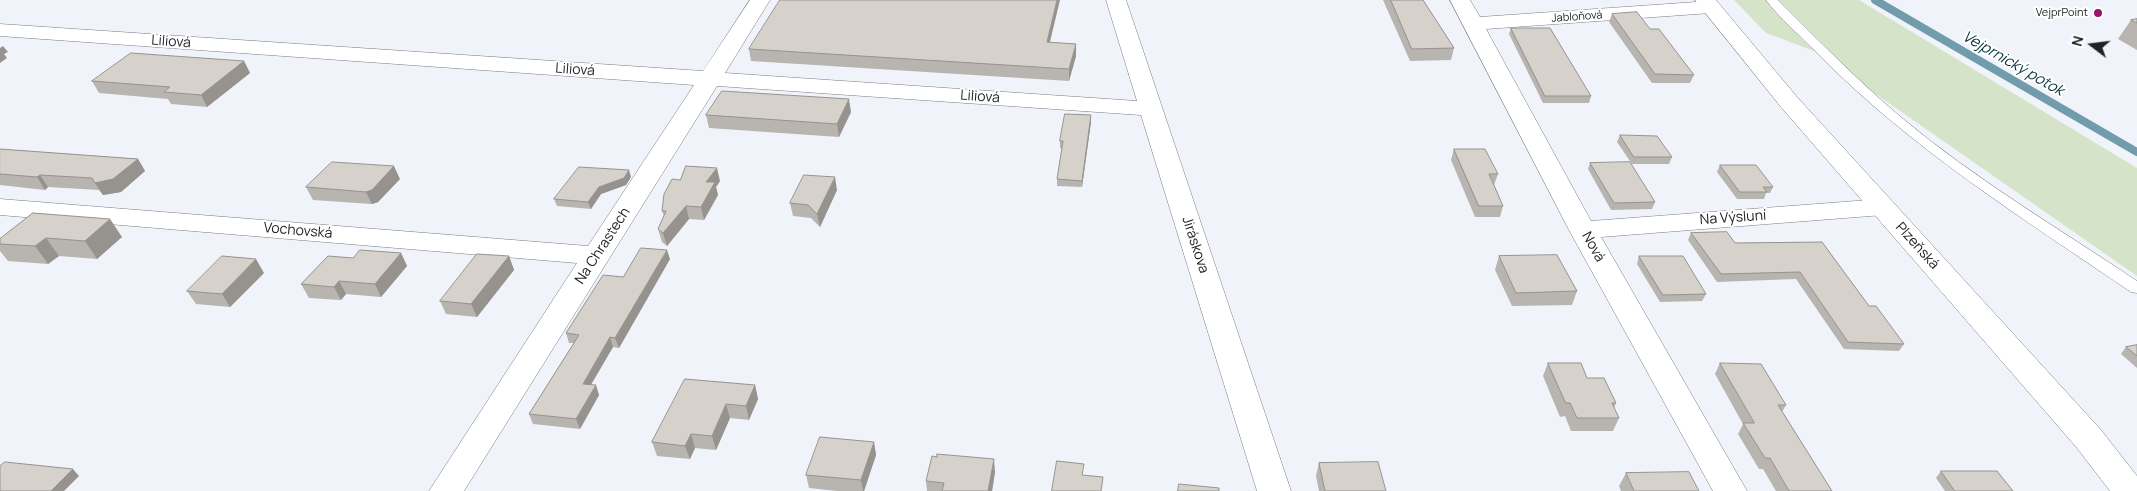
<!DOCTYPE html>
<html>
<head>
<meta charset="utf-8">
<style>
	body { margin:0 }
	#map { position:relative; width:2137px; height:491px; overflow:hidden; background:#f1f3fb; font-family:Manrope,sans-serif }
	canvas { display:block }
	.north { position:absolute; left:2067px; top:20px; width:50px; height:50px; -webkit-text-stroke:4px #fff; paint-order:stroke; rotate:285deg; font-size:14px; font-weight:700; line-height:20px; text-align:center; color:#212224 }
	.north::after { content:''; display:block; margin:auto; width:18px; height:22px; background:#212224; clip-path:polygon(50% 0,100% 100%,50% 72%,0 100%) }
</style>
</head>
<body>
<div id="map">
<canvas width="2137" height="491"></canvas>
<div class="north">N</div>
</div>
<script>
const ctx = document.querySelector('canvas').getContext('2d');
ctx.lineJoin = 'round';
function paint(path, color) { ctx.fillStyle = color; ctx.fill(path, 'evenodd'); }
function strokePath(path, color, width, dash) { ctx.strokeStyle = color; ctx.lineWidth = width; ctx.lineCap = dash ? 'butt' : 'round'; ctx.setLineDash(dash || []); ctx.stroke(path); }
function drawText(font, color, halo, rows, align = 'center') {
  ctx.font = font + ' Manrope,sans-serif'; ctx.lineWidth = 4; ctx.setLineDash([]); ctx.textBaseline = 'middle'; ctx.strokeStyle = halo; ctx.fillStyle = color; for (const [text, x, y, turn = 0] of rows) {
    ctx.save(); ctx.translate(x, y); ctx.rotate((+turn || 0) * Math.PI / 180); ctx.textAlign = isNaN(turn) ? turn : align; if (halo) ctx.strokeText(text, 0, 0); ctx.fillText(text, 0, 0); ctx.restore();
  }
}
const green = new Path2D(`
	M 1734,0 L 1859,0 L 2137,168 L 2137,276 L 1814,51 L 1766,33 Z`);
const stream = new Path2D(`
	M 1875,0 L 2137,152`);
const service = new Path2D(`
	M 1766,0 L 1778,0 C 1819,41 1858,81 1902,118 C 1975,179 2058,228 2137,281 L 2137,293 L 2131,292 C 2022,218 1909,147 1816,52 C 1800,35 1780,19 1766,0 Z`);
const minor = new Path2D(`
	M 750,0 L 770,0 L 725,73 L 1137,101 L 1106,0 L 1126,0 L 1291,491 L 1257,491 L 1141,115 L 717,86 L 464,491 L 429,491 L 577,263 L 0,215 L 0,199 L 588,246 L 694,85 L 0,36 L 0,24 L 703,71 Z
	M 1450,0 L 1470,0 L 1480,17 L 1711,1 L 1718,3 L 1721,7 L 1718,11 L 1711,13 L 1486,29 L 1591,221 L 1883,199 L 1892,201 L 1896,207 L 1892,213 L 1883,215 L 1601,237 L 1747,491 L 1713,491 L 1569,230 Z`);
const secondary = new Path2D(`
	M 1695,0 L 1716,0 L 1797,97 L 2101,430 L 2137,476 L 2137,491 L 2110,491 L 2077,448 L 1781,107 Z`);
const wall = new Path2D(`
	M 1383,0 L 1423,0 L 1454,48 L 1451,60 L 1410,61 Z
	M 1612,14 L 1694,75 L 1690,83 L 1652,83 L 1609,22 Z
	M 2137,19 L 2137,50 L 2118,39 L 2131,20 Z
	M 1511,28 L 1591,96 L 1589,103 L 1543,103 L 1509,34 Z
	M 1050,42 L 1076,44 L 1076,56 L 1069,81 L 751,61 L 749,49 Z
	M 244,61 L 250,73 L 207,107 L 171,104 L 168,99 L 99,93 L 92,81 Z
	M 851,112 L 839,137 L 709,128 L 706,115 Z
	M 1091,122 L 1082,187 L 1057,186 L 1057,179 L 1062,148 L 1060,148 L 1060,141 Z
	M 1620,135 L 1672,157 L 1669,164 L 1632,164 L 1617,142 Z
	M 0,149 L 138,159 L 145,171 L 121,192 L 103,195 L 99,190 L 48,187 L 45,190 L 0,185 Z
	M 1454,149 L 1498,174 L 1494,185 L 1503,206 L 1500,217 L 1475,217 L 1451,160 Z
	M 1590,163 L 1655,202 L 1652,209 L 1611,210 L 1588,169 Z
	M 1720,165 L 1773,187 L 1770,193 L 1766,193 L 1764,199 L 1737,199 L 1717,172 Z
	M 631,177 L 626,185 L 601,194 L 591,209 L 557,206 L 554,199 Z
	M 400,179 L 378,202 L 372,204 L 313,200 L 306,187 Z
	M 680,180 L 720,181 L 716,187 L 718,195 L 704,220 L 689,219 L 667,246 L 662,242 L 658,229 L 664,216 L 662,211 Z
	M 837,190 L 820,227 L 811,218 L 793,216 L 790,203 Z
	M 33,213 L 122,237 L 97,259 L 59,256 L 48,264 L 8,261 L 0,251 L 0,239 Z
	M 1691,233 L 1735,243 L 1822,242 L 1869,306 L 1904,344 L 1899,351 L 1844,349 L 1796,279 L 1717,282 L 1688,240 Z
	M 401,253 L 407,266 L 381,297 L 346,294 L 341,300 L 309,298 L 301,284 L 353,258 Z
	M 509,256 L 514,270 L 477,317 L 446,314 L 440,301 Z
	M 1499,256 L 1577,291 L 1572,305 L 1512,306 L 1495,270 Z
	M 1639,256 L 1706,294 L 1702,301 L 1660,302 L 1637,264 Z
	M 670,259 L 619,348 L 613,347 L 591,385 L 599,395 L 580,429 L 533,424 L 529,414 L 574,343 L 569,343 L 566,333 L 623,277 Z
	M 264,273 L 230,307 L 196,304 L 187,291 Z
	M 2137,345 L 2137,368 L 2121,354 L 2126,347 Z
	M 1548,363 L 1587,378 L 1616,403 L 1614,408 L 1619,418 L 1613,431 L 1571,431 L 1565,416 L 1560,417 L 1543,376 Z
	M 1720,363 L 1786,405 L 1782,412 L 1832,491 L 1776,491 L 1763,469 L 1759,469 L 1738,434 L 1743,424 L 1715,374 Z
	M 755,385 L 758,399 L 749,420 L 730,418 L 716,450 L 695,448 L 690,459 L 657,456 L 652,442 Z
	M 874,442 L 876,455 L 864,491 L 837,491 L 809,488 L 806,475 Z
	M 937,457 L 995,472 L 992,491 L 927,491 L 926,481 Z
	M 1319,463 L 1386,491 L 1319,491 L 1316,476 Z
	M 1941,471 L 2013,491 L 1945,491 L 1936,478 Z
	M 1626,473 L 1699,491 L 1621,491 L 1619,486 Z`);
const shadedWall = new Path2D(`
	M 1057,0 L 1060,0 L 1047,54 L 1047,42 Z
	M 1076,44 L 1076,56 L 1069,81 L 1069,69 Z
	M 3,46 L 8,52 L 4,54 L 7,58 L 0,63 L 0,48 Z
	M 244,61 L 250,73 L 207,107 L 201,95 Z
	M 849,99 L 851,112 L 839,137 L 837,124 Z
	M 1091,115 L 1091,122 L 1082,187 L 1082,181 Z
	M 138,159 L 145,171 L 121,192 L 103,195 L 95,183 Z
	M 394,166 L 400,179 L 378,202 L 372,204 L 366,192 Z
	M 717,168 L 720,181 L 716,187 L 718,195 L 704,220 L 701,207 L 706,182 Z
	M 629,170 L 631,177 L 626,185 L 601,194 L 591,209 L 588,202 L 599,187 Z
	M 40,175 L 48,187 L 45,190 L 37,177 Z
	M 835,177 L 837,190 L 820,227 L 817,214 Z
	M 686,206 L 689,219 L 667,246 L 663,233 Z
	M 110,219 L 122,237 L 97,259 L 85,241 Z
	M 46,238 L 59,256 L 48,264 L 35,246 Z
	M 667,250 L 670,259 L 619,348 L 615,338 Z
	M 401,253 L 407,266 L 381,297 L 375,284 Z
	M 509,256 L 514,270 L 477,317 L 471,304 Z
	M 256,259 L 264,273 L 230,307 L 222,294 Z
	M 339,281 L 346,294 L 341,300 L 334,287 Z
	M 610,337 L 613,347 L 586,393 L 583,384 Z
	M 596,385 L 599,395 L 580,429 L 576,419 Z
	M 755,385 L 758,399 L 749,420 L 746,406 Z
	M 726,404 L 730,418 L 716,450 L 712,436 Z
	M 691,434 L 695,448 L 690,459 L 685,446 Z
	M 874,442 L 876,455 L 864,491 L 863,491 L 861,480 Z
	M 994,459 L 995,472 L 992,491 L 988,491 Z
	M 73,469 L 79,476 L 64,491 L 51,491 Z`);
const building = new Path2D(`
	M 780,0 L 1057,0 L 1047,42 L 1076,44 L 1069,69 L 749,49 Z
	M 1391,0 L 1423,0 L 1454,48 L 1412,49 Z
	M 1637,12 L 1650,29 L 1659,29 L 1694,75 L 1655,74 L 1612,14 Z
	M 2137,19 L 2137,23 L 2131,20 Z
	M 1511,28 L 1550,28 L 1591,96 L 1545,96 Z
	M 131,53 L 244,61 L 201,95 L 164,92 L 170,87 L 92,81 Z
	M 722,91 L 849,99 L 837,124 L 706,115 Z
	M 1065,114 L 1091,115 L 1082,181 L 1057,179 L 1063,141 L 1060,141 Z
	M 1620,135 L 1657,136 L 1672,157 L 1634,157 Z
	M 0,149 L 138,159 L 113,179 L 95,183 L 92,178 L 40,175 L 37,177 L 0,174 Z
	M 1454,149 L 1485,149 L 1498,174 L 1489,174 L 1503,206 L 1479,206 Z
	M 332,162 L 394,166 L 372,190 L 366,192 L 306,187 Z
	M 1630,162 L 1655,202 L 1614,203 L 1590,163 Z
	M 1720,165 L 1756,165 L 1773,187 L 1763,187 L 1767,192 L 1740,192 Z
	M 686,166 L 717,168 L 706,182 L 715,182 L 701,207 L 686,206 L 663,233 L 658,229 L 666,211 L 662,211 L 664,194 L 672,179 L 680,180 Z
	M 579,167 L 629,170 L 624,178 L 599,187 L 588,202 L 554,199 Z
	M 804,175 L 835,177 L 817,214 L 808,205 L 790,203 Z
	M 33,213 L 110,219 L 85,241 L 46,238 L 35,246 L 0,244 L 0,239 Z
	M 1727,232 L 1735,243 L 1822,242 L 1869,306 L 1876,306 L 1904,344 L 1848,342 L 1800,272 L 1721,274 L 1691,233 Z
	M 641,248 L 667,250 L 615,338 L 610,337 L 583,384 L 596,385 L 576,419 L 529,414 L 579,335 L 566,333 L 603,275 L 623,277 Z
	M 360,250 L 401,253 L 375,284 L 339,281 L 334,287 L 301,284 L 328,256 L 353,258 Z
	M 477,254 L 509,256 L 471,304 L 440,301 Z
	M 1557,255 L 1577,291 L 1516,293 L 1499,256 Z
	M 222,256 L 256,259 L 222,294 L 187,291 Z
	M 1639,256 L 1683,256 L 1706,294 L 1663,295 Z
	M 2137,345 L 2137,356 L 2126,347 Z
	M 1548,363 L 1581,363 L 1587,378 L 1604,378 L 1616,403 L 1612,403 L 1619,418 L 1577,418 L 1570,403 L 1566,403 Z
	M 1720,363 L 1761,364 L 1786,405 L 1778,405 L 1832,491 L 1789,491 L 1770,458 L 1765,458 L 1743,423 L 1754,423 Z
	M 685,379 L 755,385 L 746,406 L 726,404 L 712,436 L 691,434 L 685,446 L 652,442 Z
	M 820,437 L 874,442 L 861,480 L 806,475 Z
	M 937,454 L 994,459 L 988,491 L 942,491 L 944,483 L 926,481 L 932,456 L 937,457 Z
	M 1057,461 L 1084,464 L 1082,475 L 1103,477 L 1101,491 L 1052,491 Z
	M 5,462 L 73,469 L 51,491 L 0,491 L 0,466 Z
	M 1378,462 L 1386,491 L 1325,491 L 1319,463 Z
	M 1941,471 L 1997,471 L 2013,491 L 1955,491 Z
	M 1689,472 L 1699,491 L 1634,491 L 1626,473 Z
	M 1179,484 L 1219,488 L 1219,491 L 1178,491 Z`);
const markers = [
	[2098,13,5,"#98156b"]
];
const farPoinames = [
	["VejprPoint",2088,13]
];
const farStreetnames = [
	["Jabloňová",1577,17,-4]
];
const streetNames = [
	["Liliová",171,42,4],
	["Liliová",575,70,4],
	["Liliová",980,97,4],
	["Na Výsluní",1733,218,-4],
	["Vochovská",298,231,5],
	["Jiráskova",1195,245,72],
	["Na Chrastech",603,246,-57],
	["Plzeňská",1917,246,48],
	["Nová",1593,247,61]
];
const waterNames = [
	["Vejprnický potok",2013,64,30]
];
paint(green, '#d5e4c9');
strokePath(stream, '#719cac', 8);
strokePath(service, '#797b81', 1);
strokePath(minor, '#797b81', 1);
strokePath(secondary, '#797b81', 1);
paint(service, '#fff');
paint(minor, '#fff');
paint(secondary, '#fff');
paint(wall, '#b8b4af');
paint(shadedWall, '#96928e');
paint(building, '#d6d1cb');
strokePath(building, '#96928e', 1);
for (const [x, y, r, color] of markers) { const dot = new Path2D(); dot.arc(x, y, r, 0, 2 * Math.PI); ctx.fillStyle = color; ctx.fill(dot); strokePath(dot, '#fff', 2); }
drawText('11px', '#212224', '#fff', farPoinames, 'right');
drawText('11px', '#212224', '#fff', farStreetnames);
drawText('14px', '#212224', '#fff', streetNames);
drawText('italic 15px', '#09333f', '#fff', waterNames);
</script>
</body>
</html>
